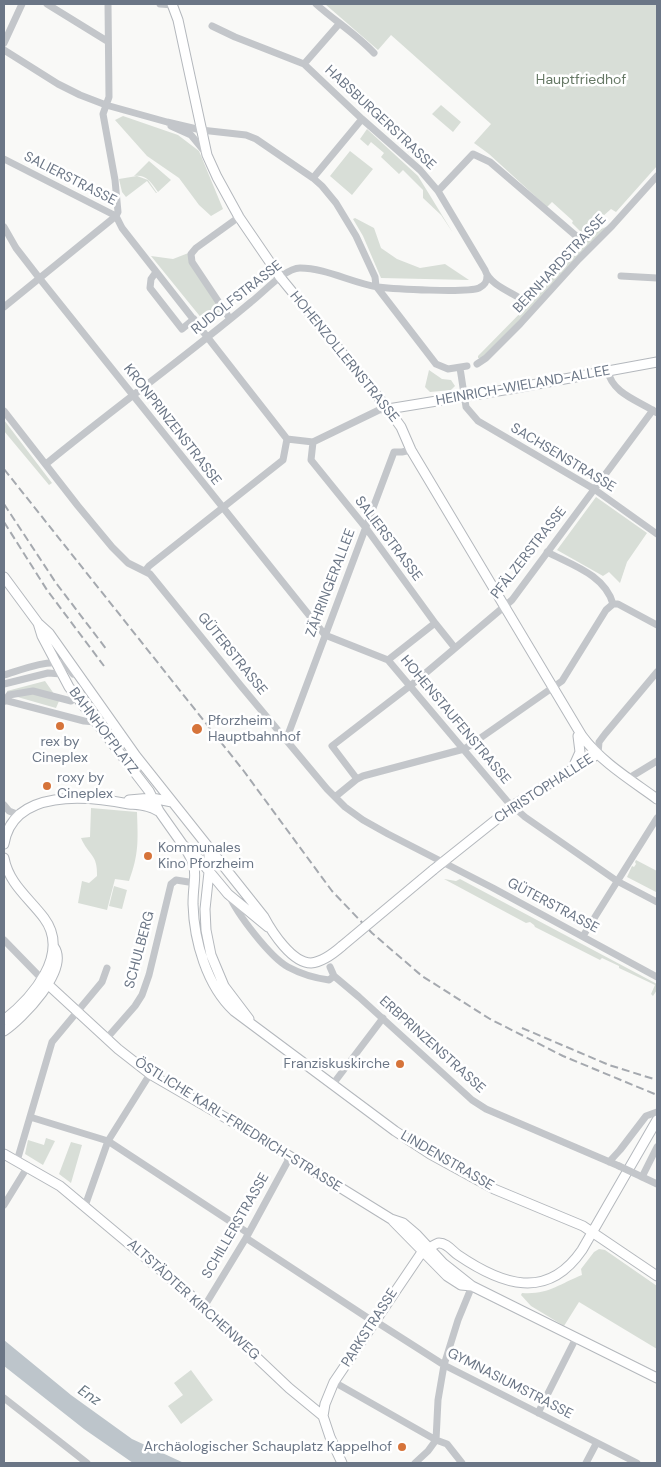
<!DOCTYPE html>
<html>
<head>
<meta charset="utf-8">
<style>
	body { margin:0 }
	#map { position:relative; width:661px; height:1467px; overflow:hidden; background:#f9f9f7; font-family:"DM Sans",sans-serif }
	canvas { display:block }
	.frame { position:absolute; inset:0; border:5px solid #6b7686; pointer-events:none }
</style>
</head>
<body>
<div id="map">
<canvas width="661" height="1467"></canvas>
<div class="frame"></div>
</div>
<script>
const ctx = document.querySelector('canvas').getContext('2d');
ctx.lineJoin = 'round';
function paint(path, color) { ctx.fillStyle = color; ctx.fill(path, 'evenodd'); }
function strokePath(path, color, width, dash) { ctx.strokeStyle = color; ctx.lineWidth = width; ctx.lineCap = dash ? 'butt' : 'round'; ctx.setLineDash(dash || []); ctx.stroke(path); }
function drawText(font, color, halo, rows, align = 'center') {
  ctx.font = font + ' "DM Sans",sans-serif'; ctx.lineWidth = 5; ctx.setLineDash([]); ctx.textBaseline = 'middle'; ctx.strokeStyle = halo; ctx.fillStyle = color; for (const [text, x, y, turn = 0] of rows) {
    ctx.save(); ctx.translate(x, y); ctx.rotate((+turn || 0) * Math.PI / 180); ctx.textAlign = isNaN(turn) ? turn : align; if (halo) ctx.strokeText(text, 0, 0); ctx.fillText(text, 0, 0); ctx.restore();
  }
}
const green = new Path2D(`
	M 325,4 L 657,4 L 657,166 L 616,212 L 611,209 L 583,234 L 572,223 L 573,221 L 552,202 L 547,207 L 489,154 L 474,143 L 491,124 L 391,35 L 378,50 Z
	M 441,105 L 461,122 L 453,132 L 432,114 Z
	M 123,116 L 178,135 L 199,151 L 223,209 L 211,216 L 199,205 L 179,178 L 147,156 L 115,120 Z
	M 367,129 L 418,176 L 453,233 L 441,215 L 423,198 L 423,190 L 403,170 L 399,174 L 381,157 L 384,153 L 371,142 L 368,146 L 360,139 Z
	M 350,151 L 373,169 L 352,195 L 330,176 Z
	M 149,161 L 171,180 L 158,192 C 151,182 146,174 134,176 Z
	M 137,176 L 148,180 L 157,193 L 156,193 L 147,181 L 126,197 L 122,192 L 119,179 Z
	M 355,218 L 374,228 L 381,248 L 397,259 L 420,268 L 445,264 L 469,280 L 381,278 L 363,236 L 353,219 Z
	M 608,226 L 548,291 L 482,359 L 478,358 L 478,356 L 534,299 L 581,243 L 590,234 Z
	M 191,252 L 190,256 L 224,312 L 207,325 L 151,256 L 173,259 Z
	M 429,370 L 442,379 L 451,380 L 455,386 L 451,390 L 430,392 L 425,387 Z
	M 4,420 L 52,483 L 49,485 L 4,431 Z
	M 596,497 L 647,533 L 627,562 L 620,583 L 609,572 L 603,576 L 557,550 Z
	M 45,681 L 59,701 L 56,708 L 7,694 L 7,691 Z
	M 91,808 L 137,812 C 138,841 139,854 129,881 L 115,879 L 107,910 L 78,903 L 82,881 L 89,883 L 97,876 C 98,854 88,855 81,838 L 90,837 Z
	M 636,860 L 657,871 L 656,892 L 627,877 L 632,866 L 634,867 L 636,864 L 635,862 Z
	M 444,879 L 456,881 L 460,879 L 657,984 L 657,990 L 653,996 L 651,994 L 655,985 L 619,968 L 619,966 L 602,958 L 600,960 L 535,927 L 534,925 L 530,922 L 526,923 Z
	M 114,886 L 127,890 L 122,909 L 109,906 Z
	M 46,1138 L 55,1141 L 43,1165 L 25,1154 L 28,1140 L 44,1145 Z
	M 71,1142 L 82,1145 L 71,1183 L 59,1174 Z
	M 599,1249 L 605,1250 L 657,1286 L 657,1349 L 579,1302 L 564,1326 L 531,1306 L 521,1295 L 522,1293 C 548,1295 559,1284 582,1275 L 581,1269 L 594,1252 Z
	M 191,1370 L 213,1400 L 181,1424 L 168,1406 L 183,1395 L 174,1383 Z`);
const water = new Path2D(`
	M 4,1340 L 71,1395 L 132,1439 L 184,1463 L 133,1463 L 84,1429 L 4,1366 Z`);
const minor = new Path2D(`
	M 47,4 L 107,41
	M 160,4 L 173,5
	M 316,4 C 335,21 356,34 374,53
	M 212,26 L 235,37 L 304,64 L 362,119 L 420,170 L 438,191 L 485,270 C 489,283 506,290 518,297
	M 4,43 L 22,4
	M 4,50 L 58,84 L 80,95 L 106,105 L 167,122 L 201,130 L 246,135 L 256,139 L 313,178 L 322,186 L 336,203 L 356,236 L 375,277 L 376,286 L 436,364 L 448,369 L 467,366
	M 304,64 L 339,24
	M 171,126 L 191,135 L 205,152
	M 4,159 L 116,216 L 122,228 L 287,439
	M 313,178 L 362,119
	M 438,191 L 473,154 L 490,162 L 575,235 L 583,239
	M 4,227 L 16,248 L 40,279 L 325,635 L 388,660 L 507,801 L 525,817 L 617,881 L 657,902
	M 156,272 L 151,279 L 150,288 L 182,329 L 194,319
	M 621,276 L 657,278
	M 4,307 L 116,216 L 118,212 L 115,180 L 103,114 L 109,97 L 108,4
	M 230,319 L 192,262 L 191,254 L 196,248 L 239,217
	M 477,364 L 486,358 L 520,324 L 579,259 L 612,226 L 657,176
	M 460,368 L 466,407 L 478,421 L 594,489 L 657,534
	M 608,371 C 612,394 640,401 657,413
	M 4,411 L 78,506 L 112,547 L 128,563 L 150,574 L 241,686 L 327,789 L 345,807 L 363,820 L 388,834 L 493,888 L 657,977
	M 287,439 L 313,442 L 379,410 L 388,409
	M 313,442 L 311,460 L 366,528 L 435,623 L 455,648
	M 46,464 C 113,409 184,358 251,302 C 263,293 285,268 300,268 C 326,268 352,283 378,287 C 394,289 467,293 479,288 C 485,285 487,282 487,276
	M 547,552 C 572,565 605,575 613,604
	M 145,571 L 149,566 L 283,460 L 287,439
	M 613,604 L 618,604 L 657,625
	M 388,660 L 435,623
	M 4,675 C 18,671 47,659 62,664 C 67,665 70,670 73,674
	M 4,684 L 48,673 L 62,674
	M 4,700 L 84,721 L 95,722
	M 5,701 L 9,695 L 33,691 L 71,701
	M 286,740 L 394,452 L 402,452 L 411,450
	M 598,754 L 599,742 L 605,734 L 657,672
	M 629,778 L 657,761
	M 357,779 L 332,746 L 415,682 L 512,600 L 653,410
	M 335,797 L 357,779 L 363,776 L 464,749 L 469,746 L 562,681 L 606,610 L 613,604
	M 4,805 L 9,811 L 19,815
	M 229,895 C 237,914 270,957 288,967 C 301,974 314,978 329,980 L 334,976
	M 583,936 L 657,818
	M 4,940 L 42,979
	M 330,967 L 334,976 L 359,997 L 472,1100 L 486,1109 L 619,1166
	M 107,1038 L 135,1006 L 142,995 L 149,975 L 171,884 L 176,880 L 195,883
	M 333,1084 L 383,1018
	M 30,1117 L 108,1141 L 248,1233
	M 17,1161 L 52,1042 L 102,982 L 107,968
	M 609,1162 L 620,1150 L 646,1116 L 657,1112
	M 640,1176 L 657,1184
	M 642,1177 L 657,1147
	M 4,1205 L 28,1166
	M 85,1206 L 108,1141 L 150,1074
	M 246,1238 L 374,1322
	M 204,1307 L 246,1238 L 290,1157
	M 375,1321 L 444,1365 L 637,1463
	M 334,1382 L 436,1440 L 447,1444 L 462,1463
	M 4,1398 L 87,1463
	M 538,1413 L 576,1338
	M 415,1463 L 428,1451 L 436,1440 L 438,1400 L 444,1365 L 458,1320 L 472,1286
	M 586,1463 L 596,1444`);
const major = new Path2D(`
	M 172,4 L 178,20 L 207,155 L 217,177 L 239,217 L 280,277 L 388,409 L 401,427 L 411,450 L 582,736 C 601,762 631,780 657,799
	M 388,409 L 510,389 L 657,362
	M 4,577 L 38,623 L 49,633 L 136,756 L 264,917 C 272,932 292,963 311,963 C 323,962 334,953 342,946
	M 38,623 L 42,636 L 69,687 L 149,791 L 159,811 L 183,845 L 198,858 L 228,894 L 268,927
	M 572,770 L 580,752 L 578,736
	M 129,800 L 152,798 L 172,802
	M 4,844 C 13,788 88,796 129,804 C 139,805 149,805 158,811
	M 183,845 C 201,871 193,876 193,904 C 194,941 207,986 234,1011 L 395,1131 L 430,1154 L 494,1189 L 583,1226 L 657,1276
	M 209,849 L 209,872 L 205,909 L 206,930 L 211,955 L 224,986 L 249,1019
	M 4,858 C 9,884 29,898 44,918 C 71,954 32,998 4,1020
	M 433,870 L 517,803 L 598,754
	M 42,979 L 118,1049 L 150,1074 L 257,1136 L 391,1219 L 403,1223 L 417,1235 L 443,1263 L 472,1286 L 657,1378
	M 4,1031 C 22,1019 70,970 54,947
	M 4,1154 L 60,1186 L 195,1299 L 289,1388 L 323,1416 L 330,1437 L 342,1463
	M 393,1221 L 447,1276 L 461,1285 L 472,1286
	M 323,1416 L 325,1404 L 334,1382 L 420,1255 C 423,1252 436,1243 439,1243 C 447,1243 452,1251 458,1255 C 502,1285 547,1301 582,1250 L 657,1120`);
const rail = new Path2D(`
	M 4,469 L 243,770 L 332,891 L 372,933 L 422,976 L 490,1019 L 563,1056 L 657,1095
	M 4,504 L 56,583 L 107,650
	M 4,522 L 47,590 L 104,666
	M 522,1028 L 609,1065 L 657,1080`);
const minorBridge = new Path2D(`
	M 619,1166 L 638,1175`);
const majorBridge = new Path2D(`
	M 342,946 L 433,870`);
const markers = [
	[60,726,5,"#d6743a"],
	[197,729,6,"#d6743a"],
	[47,786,5,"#d6743a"],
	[148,856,5,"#d6743a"],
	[400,1064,5,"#d6743a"],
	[402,1447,5,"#d6743a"]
];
const parkNames = [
	["Hauptfriedhof",581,80]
];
const streetNames = [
	["HABSBURGERSTRASSE",380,118,43],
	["SALIERSTRASSE",70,179,27],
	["BERNHARDSTRASSE",560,264,-47],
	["RUDOLFSTRASSE",237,298,-38],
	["HOHENZOLLERNSTRASSE",344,357,51],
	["HEINRICH-WIELAND-ALLEE",523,386,-10],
	["KRONPRINZENSTRASSE",172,425,52],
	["SACHSENSTRASSE",563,458,31],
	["SALIERSTRASSE",388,539,53],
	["PFÄLZERSTRASSE",529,553,-52],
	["ZÄHRINGERALLEE",331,583,-69],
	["GÜTERSTRASSE",232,654,51],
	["HOHENSTAUFENSTRASSE",455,720,50],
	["BAHNHOFPLATZ",103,731,53],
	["CHRISTOPHALLEE",544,789,-33],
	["GÜTERSTRASSE",553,906,28],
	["SCHULBERG",140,950,-75],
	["ERBPRINZENSTRASSE",432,1045,42],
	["ÖSTLICHE KARL-FRIEDRICH-STRASSE",238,1125,32],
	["LINDENSTRASSE",447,1161,30],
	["SCHILLERSTRASSE",236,1226,-60],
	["ALTSTÄDTER KIRCHENWEG",193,1300,42],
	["PARKSTRASSE",370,1328,-57],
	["GYMNASIUMSTRASSE",510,1384,27]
];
const poiNames = [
	["Pforzheim",208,721],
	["Hauptbahnhof",208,737],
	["rex by",60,742,"center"],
	["Cineplex",60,758,"center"],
	["roxy by",57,778],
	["Cineplex",57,794],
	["Kommunales",158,848],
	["Kino Pforzheim",158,864],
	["Franziskuskirche",390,1064,"right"],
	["Archäologischer Schauplatz Kappelhof",392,1447,"right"]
];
const waterNames = [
	["Enz",89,1396,34]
];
paint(green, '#d8ded7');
paint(water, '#bdc5cb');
strokePath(major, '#b4b8bd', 11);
strokePath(minor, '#c3c6ca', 7);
strokePath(major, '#fff', 9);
strokePath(rail, '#a5a9af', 2, [8, 4]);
strokePath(majorBridge, '#b4b8bd', 11, []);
strokePath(minorBridge, '#c3c6ca', 7);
strokePath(majorBridge, '#fff', 9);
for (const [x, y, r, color] of markers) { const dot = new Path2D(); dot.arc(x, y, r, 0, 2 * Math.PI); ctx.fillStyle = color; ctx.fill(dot); strokePath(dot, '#fff', 2); }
drawText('14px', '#667865', '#fff', parkNames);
drawText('14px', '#6b7686', '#fff', streetNames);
drawText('14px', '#6b7686', '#fff', poiNames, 'left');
drawText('italic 15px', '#677681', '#fff', waterNames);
</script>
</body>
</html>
